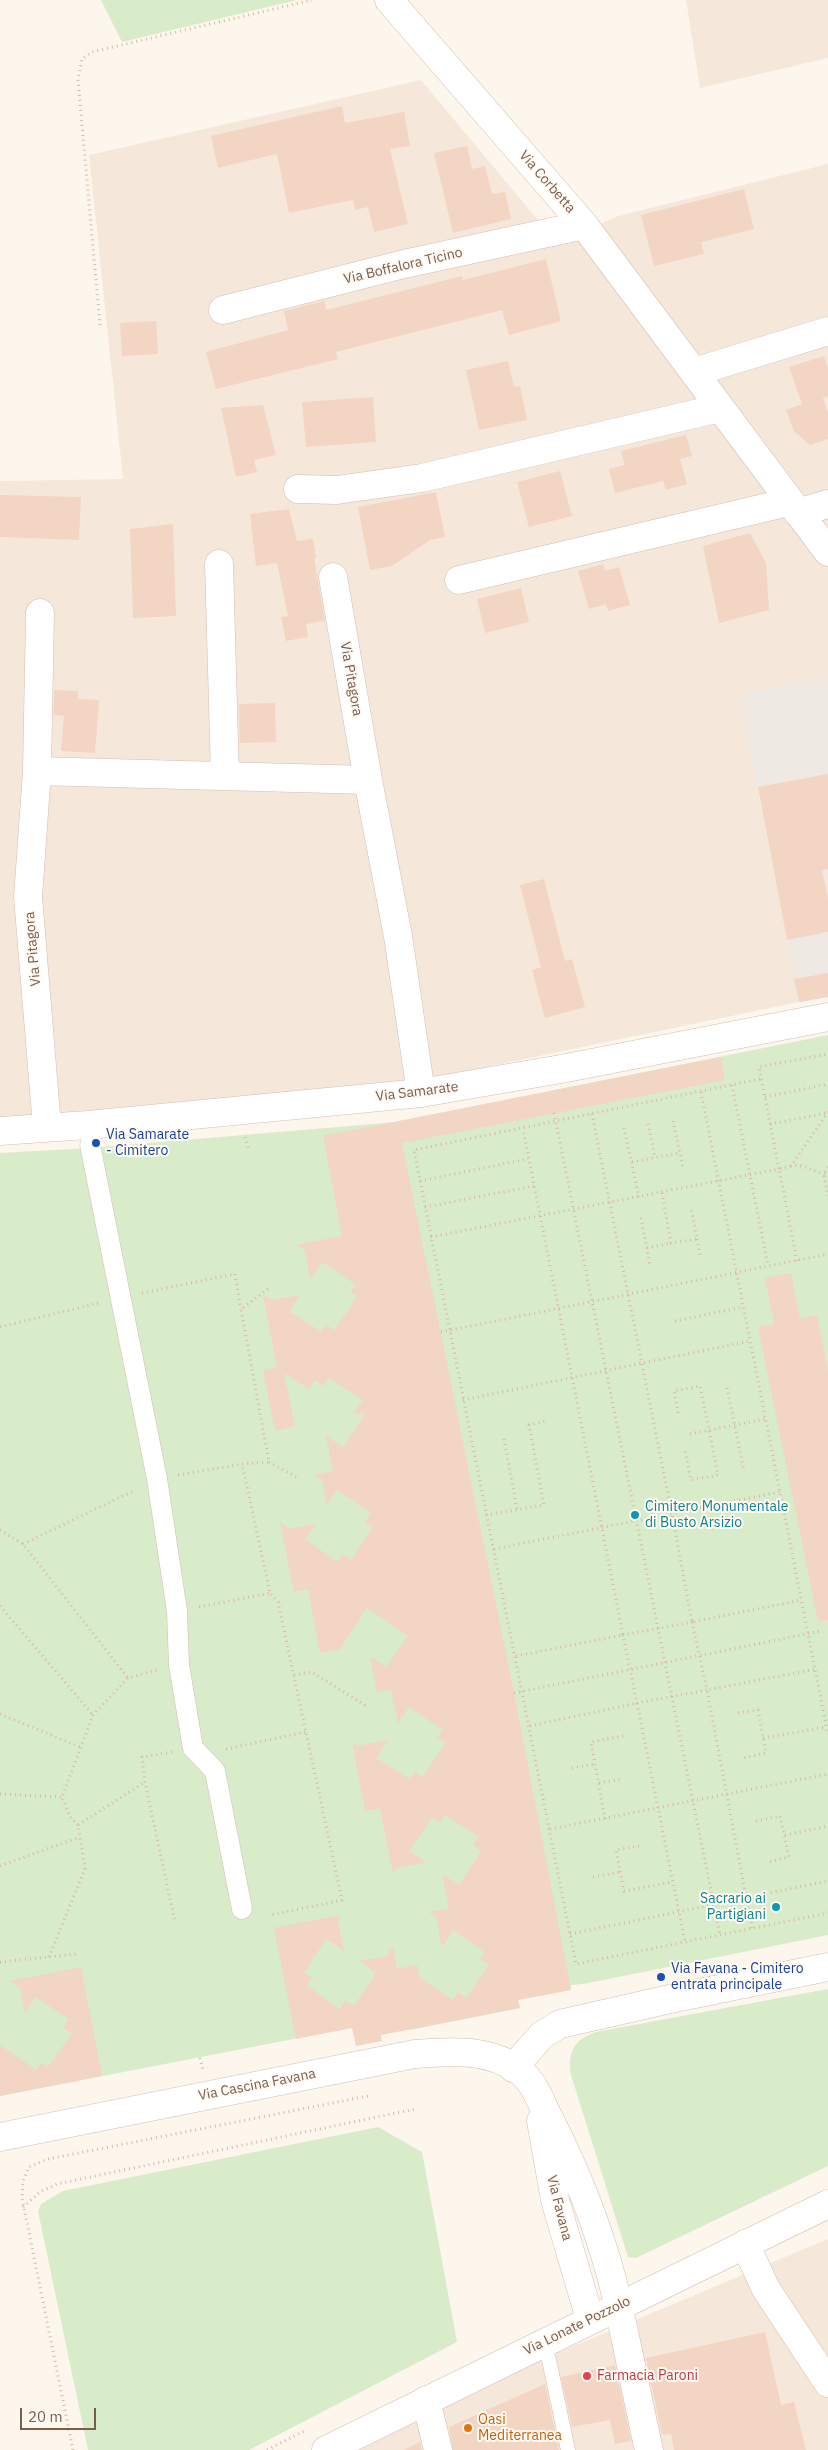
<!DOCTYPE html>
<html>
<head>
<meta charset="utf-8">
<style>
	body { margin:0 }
	#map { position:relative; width:828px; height:2450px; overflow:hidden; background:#fdf6ec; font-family:"IBM Plex Sans",sans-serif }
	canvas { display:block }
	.scale { position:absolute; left:20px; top:2408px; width:76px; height:22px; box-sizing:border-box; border:2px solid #7a5c4d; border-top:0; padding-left:6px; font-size:15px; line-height:18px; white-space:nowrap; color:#7a5c4d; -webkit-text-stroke:4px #fffaf3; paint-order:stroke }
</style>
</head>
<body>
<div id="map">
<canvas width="828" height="2450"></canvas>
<div class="scale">20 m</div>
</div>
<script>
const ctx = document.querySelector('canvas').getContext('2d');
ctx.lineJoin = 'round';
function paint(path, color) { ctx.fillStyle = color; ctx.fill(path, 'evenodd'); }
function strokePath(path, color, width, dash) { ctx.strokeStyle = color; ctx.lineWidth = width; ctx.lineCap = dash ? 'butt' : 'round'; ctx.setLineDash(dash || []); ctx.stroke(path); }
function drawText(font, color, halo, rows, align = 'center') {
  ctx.font = font + ' "IBM Plex Sans",sans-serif'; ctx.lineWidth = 4; ctx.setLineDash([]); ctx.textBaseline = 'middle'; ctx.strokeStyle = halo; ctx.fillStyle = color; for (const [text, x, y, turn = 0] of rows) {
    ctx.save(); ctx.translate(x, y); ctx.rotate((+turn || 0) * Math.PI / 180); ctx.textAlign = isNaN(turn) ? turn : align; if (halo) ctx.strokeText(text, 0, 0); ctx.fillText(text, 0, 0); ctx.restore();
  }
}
const residential = new Path2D(`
	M 686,0 L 828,0 L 828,58 L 700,88 Z
	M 421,80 L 558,244 L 618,216 L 828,164 L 828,678 L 740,695 L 799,1002 L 433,1078 L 30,1117 L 0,1117 L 0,481 L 123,479 L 89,155 Z
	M 828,2239 L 828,2450 L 343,2450 L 443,2401 Z`);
const industrial = new Path2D(`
	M 828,678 L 828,997 L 799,1002 L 740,695 Z`);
const green = new Path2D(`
	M 101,0 L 297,0 L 122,42 Z
	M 828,1035 L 828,1935 L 583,1984 L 571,1985 L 571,1990 L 539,1996 L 516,1991 L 520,2008 L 410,2030 L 407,2017 L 0,2096 L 0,1153 L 90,1148 L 397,1122 Z
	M 828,1989 L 828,2166 L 636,2258 L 628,2257 L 571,2075 C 567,2053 574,2039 596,2032 Z
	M 378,2127 L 422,2152 L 457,2342 L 249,2450 L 88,2450 L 38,2211 L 41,2204 L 63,2191 Z`);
const building = new Path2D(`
	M 342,106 L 345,123 L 404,112 L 410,146 L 390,149 L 408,224 L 374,232 L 368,207 L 355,210 L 353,200 L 289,213 L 277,154 L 218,168 L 211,136 Z
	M 467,146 L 472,169 L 485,166 L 492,194 L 505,192 L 511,219 L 453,233 L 434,153 Z
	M 744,189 L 754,229 L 701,242 L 704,254 L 654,266 L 641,215 Z
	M 546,259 L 561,321 L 509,335 L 502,310 L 336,352 L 338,359 L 216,389 L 206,352 L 288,330 L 284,311 L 324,301 L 326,310 L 462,276 L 463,280 Z
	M 156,321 L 158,354 L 122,356 L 120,323 Z
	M 824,356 L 828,369 L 828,396 L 823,398 L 828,413 L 828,439 L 810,445 L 794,431 L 786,410 L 802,404 L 789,367 Z
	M 508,361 L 514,387 L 520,386 L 527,420 L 479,430 L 466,370 Z
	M 373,397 L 376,442 L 306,447 L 302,402 Z
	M 263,405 L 276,455 L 254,460 L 257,472 L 236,477 L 221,408 Z
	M 686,435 L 692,456 L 680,459 L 687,484 L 666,490 L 663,481 L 615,493 L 609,469 L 625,465 L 621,451 Z
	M 560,471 L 572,516 L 529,527 L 517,482 Z
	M 436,492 L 445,537 L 430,540 L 392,566 L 370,570 L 358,507 Z
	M 0,495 L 81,497 L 79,540 L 0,537 Z
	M 289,509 L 297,541 L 313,539 L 316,558 L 314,558 L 325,621 L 306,624 L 308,637 L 286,641 L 281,617 L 288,616 L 277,563 L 256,566 L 250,514 Z
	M 173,524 L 176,616 L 133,618 L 130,529 Z
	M 750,533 L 766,563 L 769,610 L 719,623 L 703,546 Z
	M 603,564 L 605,571 L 619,567 L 630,605 L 608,611 L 606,604 L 589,609 L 578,571 Z
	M 521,588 L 529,622 L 485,633 L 477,599 Z
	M 54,690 L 78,691 L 78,699 L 99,700 L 95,753 L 61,751 L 64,716 L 54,715 Z
	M 275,703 L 276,742 L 240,743 L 239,704 Z
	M 828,774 L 828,869 L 822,870 L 828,898 L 828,932 L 787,940 L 758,787 Z
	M 544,879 L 565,961 L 572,959 L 585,1007 L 545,1018 L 532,970 L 541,967 L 520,885 Z
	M 828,973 L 828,997 L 799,1002 L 794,979 Z
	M 721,1057 L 725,1080 L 402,1143 L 514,1693 L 571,1990 L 518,2000 L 520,2008 L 381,2035 L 382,2041 L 356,2046 L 352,2028 L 296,2039 L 274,1928 L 341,1915 L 338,1921 L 344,1951 L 326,1939 L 304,1973 L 312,1978 L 307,1986 L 340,2009 L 345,2000 L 354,2006 L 376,1973 L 359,1961 L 387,1956 L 393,1947 L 397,1969 L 417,1965 L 420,1978 L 453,2000 L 458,1992 L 466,1998 L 489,1965 L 481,1959 L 485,1952 L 453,1930 L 442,1947 L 436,1917 L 429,1912 L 449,1908 L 442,1874 L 459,1885 L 481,1851 L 473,1845 L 479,1837 L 445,1815 L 440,1823 L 432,1818 L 409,1851 L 426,1862 L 397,1868 L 393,1874 L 380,1808 L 365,1811 L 352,1742 L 358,1746 L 388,1740 L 376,1758 L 410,1779 L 415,1772 L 422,1777 L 446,1743 L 437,1737 L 443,1730 L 409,1707 L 398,1723 L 391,1690 L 377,1692 L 370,1656 L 386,1667 L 408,1636 L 367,1608 L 340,1649 L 320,1653 L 308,1589 L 294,1592 L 280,1522 L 290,1529 L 316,1524 L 305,1539 L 337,1562 L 343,1554 L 351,1560 L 373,1527 L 365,1522 L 371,1513 L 337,1490 L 327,1505 L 322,1480 L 313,1475 L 333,1471 L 326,1436 L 343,1447 L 366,1413 L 353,1414 L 363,1400 L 329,1378 L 323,1386 L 315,1380 L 309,1389 L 284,1373 L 295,1426 L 275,1431 L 263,1370 L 277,1367 L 263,1295 L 272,1300 L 300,1295 L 289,1311 L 321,1332 L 326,1325 L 335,1330 L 357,1296 L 351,1292 L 355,1284 L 322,1262 L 310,1279 L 305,1250 L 296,1245 L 342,1236 L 323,1136 Z
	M 791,1273 L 800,1319 L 817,1315 L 828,1371 L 828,1620 L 818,1621 L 758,1327 L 774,1324 L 765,1278 Z
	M 81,1967 L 102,2076 L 0,2096 L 0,2045 L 36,2070 L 41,2063 L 48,2067 L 72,2034 L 63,2028 L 69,2019 L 35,1997 L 25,2013 L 20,1987 L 10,1981 Z
	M 765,2332 L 781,2405 L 794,2402 L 806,2450 L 674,2450 L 671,2434 L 662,2435 L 646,2358 Z
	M 615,2365 L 631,2441 L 615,2444 L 610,2420 L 572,2427 L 561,2377 Z
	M 545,2384 L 559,2450 L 453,2450 L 449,2427 Z
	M 420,2442 L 422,2450 L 404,2450 Z`);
const path = new Path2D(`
	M 100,325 L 78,80 L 82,59 L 92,52 L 312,0
	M 760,1079 L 414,1150 L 576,1964 L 828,1913
	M 732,1085 L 768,1266
	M 701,1092 L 828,1735
	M 765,1097 L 828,1084
	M 828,1112 L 791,1166 L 799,1165 L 828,1176
	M 554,1113 L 720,1935
	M 592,1114 L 672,1514 L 692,1622 L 802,1600
	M 673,1121 L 683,1168
	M 648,1124 L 655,1157
	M 770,1124 L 827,1113
	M 624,1128 L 639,1197
	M 245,1137 L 249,1151
	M 632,1162 L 680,1153
	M 791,1166 L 779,1169 L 797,1261
	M 828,1167 L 824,1174 L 828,1196
	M 420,1181 L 528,1159
	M 662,1193 L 671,1243 L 697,1239 L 691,1207
	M 425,1207 L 534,1186
	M 641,1218 L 650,1265
	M 431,1237 L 779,1169 L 759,1067 L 828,1054
	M 697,1239 L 700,1255
	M 647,1248 L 671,1243
	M 268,1289 L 241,1309 L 269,1462 L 242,1464 L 270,1593 L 278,1602 L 342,1900 L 271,1915
	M 142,1293 L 235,1274 L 241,1309
	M 675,1321 L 743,1307
	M 0,1327 L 99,1303
	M 441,1332 L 828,1254
	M 727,1388 L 744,1471
	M 463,1400 L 750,1341
	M 678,1413 L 674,1391 L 700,1386 L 718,1475 L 691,1480 L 685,1451
	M 690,1434 L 765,1419
	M 504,1439 L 517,1509
	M 269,1462 L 296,1477
	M 178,1475 L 242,1464
	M 486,1515 L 544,1505 L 529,1425 L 545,1421
	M 0,1530 L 23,1544 L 128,1678
	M 23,1544 L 135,1490
	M 494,1549 L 780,1492
	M 0,1606 L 93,1715
	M 199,1607 L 270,1593
	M 692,1622 L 707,1690 L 637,1703 L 623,1635 Z
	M 516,1656 L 623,1635 L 523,1129
	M 294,1675 L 312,1672 L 366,1706
	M 514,1693 L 821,1631
	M 738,1713 L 758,1710 L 766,1753 L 743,1758
	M 0,1714 L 80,1747
	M 530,1726 L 637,1703 L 685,1942
	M 763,1738 L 826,1727
	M 226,1749 L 306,1732
	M 172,1752 L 142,1757 L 145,1782 L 175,1922
	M 572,1768 L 595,1764
	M 599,1783 L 622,1779
	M 0,1794 L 62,1797
	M 605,1819 L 591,1742 L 623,1736
	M 756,1821 L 780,1816 L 789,1857 L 769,1862
	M 78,1825 L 70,1817 L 62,1797 L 93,1715 L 128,1678 L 157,1670
	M 550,1829 L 828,1774
	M 785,1835 L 828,1826
	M 639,1846 L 616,1850 L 624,1891 L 672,1882
	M 0,1866 L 80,1837
	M 593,1877 L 620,1872
	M 752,1928 L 707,1690 L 816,1669
	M 570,1934 L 828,1881
	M 49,1957 L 85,1869 L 78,1825 L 145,1782
	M 0,1962 L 78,1954
	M 200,2058 L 203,2070
	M 23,2207 L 40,2192 L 57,2184 L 415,2109
	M 73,2450 L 22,2198 L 23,2181 L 29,2167 L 48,2159 L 368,2096
	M 267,2450 L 306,2430`);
const service = new Path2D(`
	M 543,2342 L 549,2360 L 568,2450`);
const pedestrian = new Path2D(`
	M 90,1145 L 157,1479 L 177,1611 L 179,1665 L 193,1748 L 215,1771 L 242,1909`);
const minor = new Path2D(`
	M 389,0 L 584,225 L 828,552
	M 223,310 L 404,264 L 584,225
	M 694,372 L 828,331
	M 298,489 L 337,490 L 422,478 L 720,408
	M 798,513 L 828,504
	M 219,564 L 225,776
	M 333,577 L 368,780
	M 459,580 L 789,502
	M 37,771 L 40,613
	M 47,1127 L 28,897 L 37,771 L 368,780 L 398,936 L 421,1093
	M 513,2068 L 542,2035 L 560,2024 L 670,1999 L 828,1967
	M 541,2121 L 555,2200 L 590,2319
	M 0,2137 L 415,2054 C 451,2051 491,2048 521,2072 C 535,2083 542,2105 550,2120 C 576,2171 597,2224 612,2279 C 626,2336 636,2393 649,2450
	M 745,2244 L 766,2289 L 828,2383
	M 426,2400 L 438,2450`);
const tertiary = new Path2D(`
	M 0,1131 L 88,1125 L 421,1093 L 561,1069 L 828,1017
	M 326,2450 L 828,2204`);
const markers = [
	[96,1143,5,"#1a4fb4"],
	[635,1515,5,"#0f9aa8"],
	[776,1907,5,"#0f9aa8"],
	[661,1977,5,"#1a4fb4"],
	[587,2376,5,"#e0444e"],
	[468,2428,5,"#e8710a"]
];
const streetNames = [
	["Via Corbetta",547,182,49],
	["Via Boffalora Ticino",403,266,-13],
	["Via Pitagora",351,679,80],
	["Via Pitagora",33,949,-95],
	["Via Samarate",417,1092,-7],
	["Via Cascina Favana",257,2085,-11],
	["Via Favana",559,2208,76],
	["Via Lonate Pozzolo",577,2326,-26]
];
const transitNames = [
	["Via Samarate",106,1135],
	["- Cimitero",106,1151],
	["Via Favana - Cimitero",671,1969],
	["entrata principale",671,1985]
];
const cultureNames = [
	["Cimitero Monumentale",645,1507],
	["di Busto Arsizio",645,1523],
	["Sacrario ai",766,1899,"right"],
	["Partigiani",766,1915,"right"]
];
const healthNames = [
	["Farmacia Paroni",597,2376]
];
const foodNames = [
	["Oasi",478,2420],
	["Mediterranea",478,2436]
];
paint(residential, '#f5e8da');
paint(industrial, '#efe9e4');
paint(green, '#d8ecc9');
paint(building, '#f3d5c3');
strokePath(service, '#d1beb0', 15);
strokePath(pedestrian, '#d1beb0', 21);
strokePath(minor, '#d1beb0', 29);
strokePath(tertiary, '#d1beb0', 29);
strokePath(path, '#d9b8a5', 3, [1, 4]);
strokePath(service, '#fff', 14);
strokePath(pedestrian, '#fff', 20);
strokePath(minor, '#fff', 28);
strokePath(tertiary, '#fff', 28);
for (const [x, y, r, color] of markers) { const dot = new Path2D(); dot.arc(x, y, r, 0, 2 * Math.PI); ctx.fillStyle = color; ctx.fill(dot); strokePath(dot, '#fffaf3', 2); }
drawText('14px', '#7a5c4d', '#fffaf3', streetNames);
drawText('14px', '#164399', '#fffaf3', transitNames, 'left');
drawText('14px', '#0d838f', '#fffaf3', cultureNames, 'left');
drawText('14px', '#be3a42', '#fffaf3', healthNames, 'left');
drawText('14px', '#c56008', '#fffaf3', foodNames, 'left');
</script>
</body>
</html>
